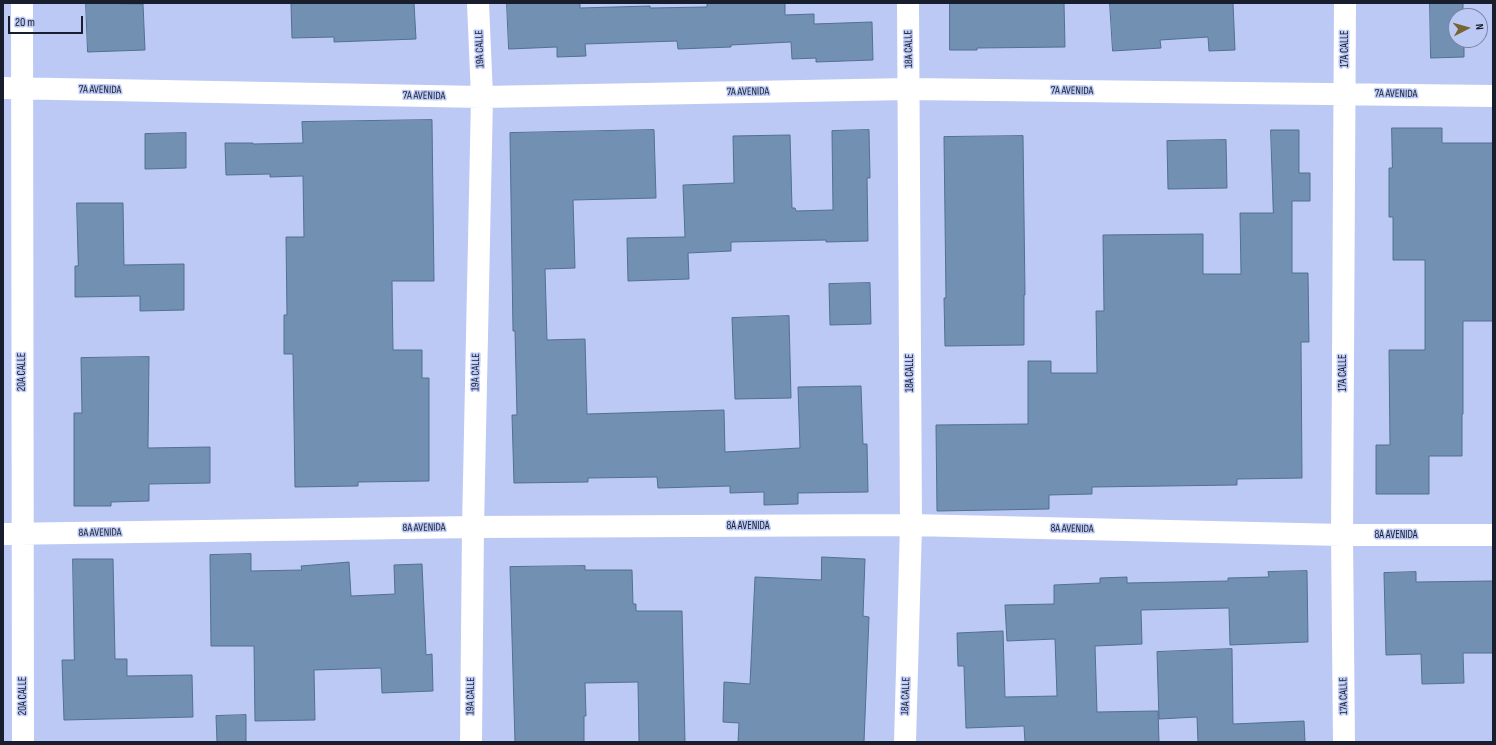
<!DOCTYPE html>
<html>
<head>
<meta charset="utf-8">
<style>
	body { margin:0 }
	#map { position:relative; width:1496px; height:745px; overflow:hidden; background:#bbc9f4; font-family:"Sofia Sans Condensed",sans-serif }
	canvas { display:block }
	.frame { position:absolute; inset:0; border:4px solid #191e2e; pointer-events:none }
	.north { position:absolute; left:1448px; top:8px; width:40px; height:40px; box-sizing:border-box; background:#bbc9f4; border:1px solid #7a85a5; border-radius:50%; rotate:84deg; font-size:11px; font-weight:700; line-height:16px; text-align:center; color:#191e2e }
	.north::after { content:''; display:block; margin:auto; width:14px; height:18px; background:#766533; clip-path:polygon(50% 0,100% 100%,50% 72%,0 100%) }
	.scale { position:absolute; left:8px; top:16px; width:75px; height:18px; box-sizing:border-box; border:2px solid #191e2e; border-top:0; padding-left:5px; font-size:12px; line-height:14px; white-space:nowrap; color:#191e2e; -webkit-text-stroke:3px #bbc9f4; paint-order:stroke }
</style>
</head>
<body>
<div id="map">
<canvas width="1496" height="745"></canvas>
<div class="frame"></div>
<div class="north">N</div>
<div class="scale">20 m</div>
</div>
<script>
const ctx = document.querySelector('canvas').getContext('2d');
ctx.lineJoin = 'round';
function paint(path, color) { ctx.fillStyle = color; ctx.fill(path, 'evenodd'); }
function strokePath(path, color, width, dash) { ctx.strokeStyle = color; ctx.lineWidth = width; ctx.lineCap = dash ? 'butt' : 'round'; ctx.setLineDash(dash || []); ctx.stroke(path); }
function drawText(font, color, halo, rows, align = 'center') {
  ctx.font = font + ' "Sofia Sans Condensed",sans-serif'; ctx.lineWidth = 3; ctx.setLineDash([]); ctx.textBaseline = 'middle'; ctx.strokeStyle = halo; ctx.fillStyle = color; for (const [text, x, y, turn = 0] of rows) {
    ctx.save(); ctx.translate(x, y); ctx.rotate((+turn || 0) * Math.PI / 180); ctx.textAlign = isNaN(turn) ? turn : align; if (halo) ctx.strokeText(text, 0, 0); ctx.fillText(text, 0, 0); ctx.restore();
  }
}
const building = new Path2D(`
	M 86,3 L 143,4 L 145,50 L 88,52 Z
	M 330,3 L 414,3 L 416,39 L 334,42 L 334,37 L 292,38 L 291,4 Z
	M 507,3 L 580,3 L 580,8 L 650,6 L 650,8 L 707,7 L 707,3 L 785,3 L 785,15 L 814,14 L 814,24 L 872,22 L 873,60 L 816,62 L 816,58 L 792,59 L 791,42 L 731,45 L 731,47 L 678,49 L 677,41 L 585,44 L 586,56 L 557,57 L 557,47 L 509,49 Z
	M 950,3 L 1064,3 L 1065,47 L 977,48 L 977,50 L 950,50 Z
	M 1110,3 L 1233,3 L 1235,50 L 1209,51 L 1208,37 L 1160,40 L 1161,48 L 1113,51 Z
	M 1430,3 L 1463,3 L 1463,16 L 1456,16 L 1456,40 L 1464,40 L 1464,57 L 1431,58 Z
	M 432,120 L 434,281 L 392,281 L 393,350 L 422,350 L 422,378 L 429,378 L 429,481 L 358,482 L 358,486 L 295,487 L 293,354 L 284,354 L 284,315 L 287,315 L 286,237 L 304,237 L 303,176 L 270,177 L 270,174 L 226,175 L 225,143 L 253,143 L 253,144 L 303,143 L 302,122 Z
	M 1392,128 L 1442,128 L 1442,143 L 1493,143 L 1493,321 L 1463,321 L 1463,414 L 1462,414 L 1462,456 L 1429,456 L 1429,494 L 1376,494 L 1376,445 L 1390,445 L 1389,350 L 1425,350 L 1425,260 L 1393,260 L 1393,217 L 1389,217 L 1389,168 L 1392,168 Z
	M 654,130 L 656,198 L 573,200 L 575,268 L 545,269 L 547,340 L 585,339 L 587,414 L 724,410 L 725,452 L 800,448 L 798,387 L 861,386 L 863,444 L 867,444 L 868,492 L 798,493 L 798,504 L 764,505 L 764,492 L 730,493 L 730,486 L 658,488 L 657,477 L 588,478 L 588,482 L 514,483 L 512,415 L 517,415 L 515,331 L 513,331 L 510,133 Z
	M 869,130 L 870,178 L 867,178 L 868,241 L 826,242 L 826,240 L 731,242 L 731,251 L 688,253 L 689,279 L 628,281 L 627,238 L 685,237 L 683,185 L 734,183 L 733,136 L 790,135 L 792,208 L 795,208 L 796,211 L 833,210 L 832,131 Z
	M 1271,130 L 1299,130 L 1299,173 L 1310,173 L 1310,201 L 1292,201 L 1292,273 L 1308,273 L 1309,342 L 1301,342 L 1302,478 L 1237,479 L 1237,485 L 1092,487 L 1092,494 L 1049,495 L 1049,509 L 937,511 L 936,425 L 1028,424 L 1028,361 L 1051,361 L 1051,373 L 1097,373 L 1096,311 L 1104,311 L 1103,235 L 1203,234 L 1203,274 L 1241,274 L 1240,213 L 1273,213 Z
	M 186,133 L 186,168 L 145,169 L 145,134 Z
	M 1023,136 L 1025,295 L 1024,295 L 1024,345 L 945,346 L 944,298 L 946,298 L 944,137 Z
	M 1226,140 L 1227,188 L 1168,189 L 1167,141 Z
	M 77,203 L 123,203 L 124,265 L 184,264 L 184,310 L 140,311 L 140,296 L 75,297 L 75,266 L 78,266 Z
	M 870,283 L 871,324 L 830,325 L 829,284 Z
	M 789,316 L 791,398 L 735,399 L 732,318 Z
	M 149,357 L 148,448 L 210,447 L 210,483 L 149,484 L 149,501 L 111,502 L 111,506 L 74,506 L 74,413 L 82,413 L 81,358 Z
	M 251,554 L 251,571 L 302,570 L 301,566 L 349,562 L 351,596 L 395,594 L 394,565 L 422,564 L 426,655 L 432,654 L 433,691 L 382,693 L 381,668 L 314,670 L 315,720 L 255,721 L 254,646 L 211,646 L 210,555 Z
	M 822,557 L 865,559 L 863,616 L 869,617 L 864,742 L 738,742 L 739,723 L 723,722 L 724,682 L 750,684 L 755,577 L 821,580 Z
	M 73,559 L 113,559 L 115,659 L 127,659 L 127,676 L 192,675 L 193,717 L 64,720 L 62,660 L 74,660 Z
	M 585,566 L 585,570 L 632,570 L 633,604 L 636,604 L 636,611 L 682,611 L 685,742 L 639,742 L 638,682 L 585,683 L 586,716 L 584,716 L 584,742 L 515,742 L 510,567 Z
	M 1307,571 L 1308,642 L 1230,645 L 1229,608 L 1141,610 L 1142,644 L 1095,646 L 1097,712 L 1158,711 L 1159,742 L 1025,742 L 1024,726 L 966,728 L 964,666 L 958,666 L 957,633 L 1003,631 L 1005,697 L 1057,696 L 1055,639 L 1007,641 L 1005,605 L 1054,604 L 1054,585 L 1100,583 L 1100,578 L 1127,577 L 1127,583 L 1228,581 L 1228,578 L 1269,577 L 1268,572 Z
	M 1416,572 L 1416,582 L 1493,581 L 1493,653 L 1463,653 L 1464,683 L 1422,684 L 1421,654 L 1386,655 L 1384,573 Z
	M 1232,649 L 1233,724 L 1304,721 L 1305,742 L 1198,742 L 1197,717 L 1159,719 L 1157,652 Z
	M 246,715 L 246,742 L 217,742 L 216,716 Z`);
const minor = new Path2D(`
	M 22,3 L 23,742
	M 3,88 L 482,97 L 909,89 L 1493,96
	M 3,534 L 473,527 L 911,525 L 1342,535 L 1493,535
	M 471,742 L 473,527 L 482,97 L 478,3
	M 905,742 L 911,525 L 908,3
	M 1344,742 L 1342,535 L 1345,3`);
const streetNames = [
	["19A CALLE",480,49,-92],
	["18A CALLE",909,49,-91],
	["17A CALLE",1345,49,-90],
	["7A AVENIDA",100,90,1],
	["7A AVENIDA",1072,91,1],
	["7A AVENIDA",748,92,-1],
	["7A AVENIDA",1396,94,1],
	["7A AVENIDA",424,96,1],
	["20A CALLE",22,372,-90],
	["19A CALLE",476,372,-89],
	["18A CALLE",910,373,-90],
	["17A CALLE",1343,373,-90],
	["8A AVENIDA",748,526],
	["8A AVENIDA",424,528,-1],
	["8A AVENIDA",1072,529,1],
	["8A AVENIDA",100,533,-1],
	["8A AVENIDA",1396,535],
	["20A CALLE",23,696,-90],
	["19A CALLE",471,696,-89],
	["18A CALLE",906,696,-88],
	["17A CALLE",1344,696,-91]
];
paint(building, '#7190b2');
strokePath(building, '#527090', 1);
strokePath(minor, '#fff', 22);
drawText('11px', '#191e2e', '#bbc9f4', streetNames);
</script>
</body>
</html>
